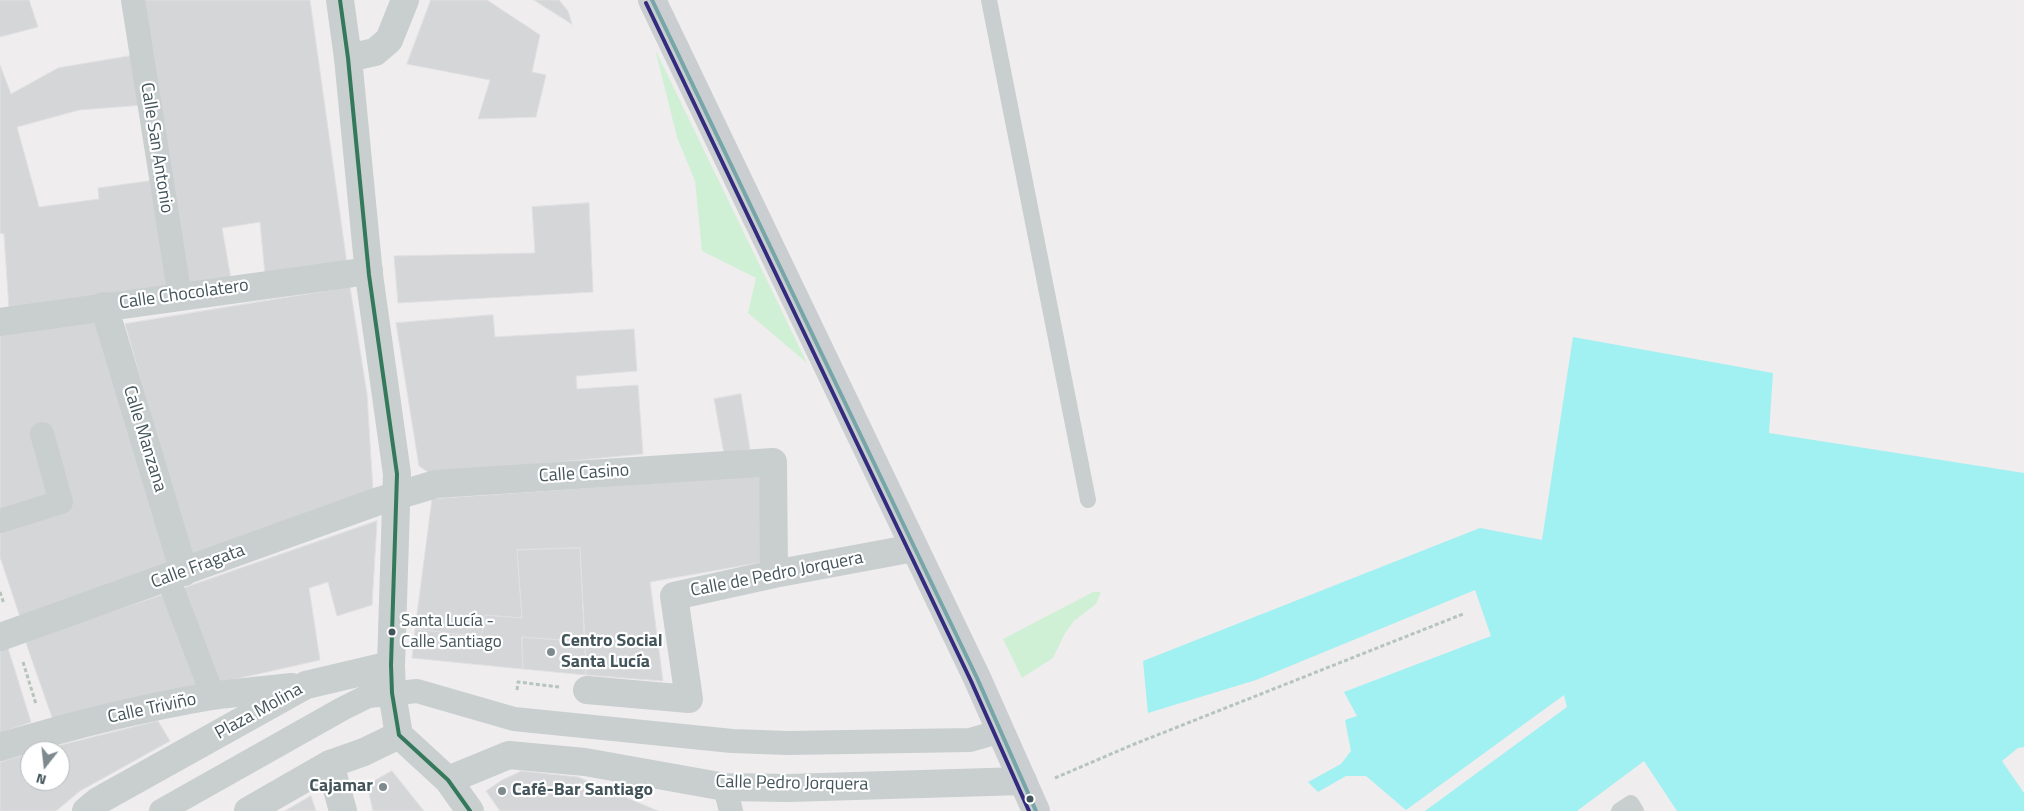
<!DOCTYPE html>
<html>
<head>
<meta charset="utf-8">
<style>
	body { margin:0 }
	#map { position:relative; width:2024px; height:811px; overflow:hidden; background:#efedee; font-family:"Titillium Web",sans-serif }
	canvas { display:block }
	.north { position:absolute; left:20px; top:741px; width:50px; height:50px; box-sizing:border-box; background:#fff; border:1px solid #b4bbbd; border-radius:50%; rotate:196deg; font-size:14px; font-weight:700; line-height:20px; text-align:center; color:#43555b }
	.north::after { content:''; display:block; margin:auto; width:18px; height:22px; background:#7f8a8e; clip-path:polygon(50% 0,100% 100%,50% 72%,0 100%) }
</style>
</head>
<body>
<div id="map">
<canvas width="2024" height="811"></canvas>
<div class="north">N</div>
</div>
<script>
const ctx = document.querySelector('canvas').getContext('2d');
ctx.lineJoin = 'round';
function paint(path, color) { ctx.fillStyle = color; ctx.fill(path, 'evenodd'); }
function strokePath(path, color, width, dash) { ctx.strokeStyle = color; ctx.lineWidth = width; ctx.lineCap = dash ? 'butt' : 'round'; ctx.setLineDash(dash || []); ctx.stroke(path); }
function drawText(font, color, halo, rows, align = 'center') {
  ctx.font = font + ' "Titillium Web",sans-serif'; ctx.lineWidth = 4.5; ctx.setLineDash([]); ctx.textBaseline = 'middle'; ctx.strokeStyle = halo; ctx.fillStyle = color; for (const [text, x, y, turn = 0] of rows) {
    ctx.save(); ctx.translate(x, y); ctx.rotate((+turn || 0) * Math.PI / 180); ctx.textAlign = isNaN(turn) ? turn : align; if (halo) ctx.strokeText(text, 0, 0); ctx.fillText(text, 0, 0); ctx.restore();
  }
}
const green = new Path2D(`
	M 655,49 L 807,363 L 748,313 L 756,278 L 702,251 L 695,181 L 677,137 Z
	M 1093,592 L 1101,592 L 1096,604 L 1074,621 L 1065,633 L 1053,658 L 1022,678 L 1003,639 Z`);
const water = new Path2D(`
	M 1573,337 L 1773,373 L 1769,433 L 2024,473 L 2024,747 L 2018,748 L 2002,761 L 2024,793 L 2024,811 L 1677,811 L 1644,761 L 1577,811 L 1425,811 L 1567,707 L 1564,695 L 1406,810 L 1366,776 L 1346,776 L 1318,792 L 1308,782 L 1341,764 L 1351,751 L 1345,720 L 1357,716 L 1344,692 L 1491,636 L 1475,590 L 1256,680 L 1148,713 L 1143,661 L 1480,528 L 1542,540 Z`);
const building = new Path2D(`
	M 0,0 L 29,0 L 38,27 L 0,37 Z
	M 142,0 L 310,0 L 347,264 L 265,275 L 260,222 L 222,228 L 231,279 L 186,285 Z
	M 431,0 L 487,0 L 540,35 L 532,72 L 546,75 L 536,117 L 478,119 L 490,80 L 407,64 Z
	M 534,0 L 559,0 L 568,11 L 572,24 Z
	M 136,55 L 144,105 L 79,110 L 17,127 L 39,207 L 99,199 L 98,188 L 155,180 L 168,288 L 9,309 L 4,234 L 0,233 L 0,65 L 11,94 L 58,68 Z
	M 589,203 L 593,292 L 398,303 L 394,256 L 535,253 L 532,207 Z
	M 350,287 L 367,394 L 373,491 L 190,555 L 125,324 Z
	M 93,315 L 173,562 L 20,617 L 0,557 L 0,530 L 71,508 L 48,425 L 51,498 L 0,514 L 0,330 Z
	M 493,315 L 495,337 L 634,329 L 637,371 L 576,376 L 577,389 L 638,385 L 643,454 L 431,474 L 419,466 L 396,323 Z
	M 741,394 L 750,449 L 724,454 L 714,399 Z
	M 759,476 L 763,562 L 650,582 L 663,681 L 586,675 L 580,548 L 517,550 L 522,618 L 485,615 L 481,637 L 415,629 L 432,499 Z
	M 377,521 L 372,605 L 337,616 L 328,582 L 309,588 L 320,660 L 218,683 L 181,589 Z
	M 580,548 L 585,642 L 522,637 L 523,669 L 412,658 L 415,629 L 481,637 L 485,615 L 522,618 L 517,550 Z
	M 165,594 L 202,687 L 54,723 L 25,640 Z
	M 522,637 L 585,642 L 586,675 L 523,669 Z
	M 8,648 L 31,722 L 0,733 L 0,650 Z
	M 158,721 L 170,741 L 80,791 L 56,811 L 0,811 L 0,762 L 30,753 L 30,781 L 60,781 L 60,751 L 37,751 Z
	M 392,771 L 424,811 L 373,811 L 367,785 Z
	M 522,771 L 578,777 L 658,811 L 500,811 L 486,791 L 502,780 Z
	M 311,796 L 316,811 L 285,811 Z`);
const path = new Path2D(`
	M 0,592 L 4,604
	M 23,662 L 36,704
	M 517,690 L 518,682 L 559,687
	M 1055,778 L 1132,745 L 1463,614`);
const service = new Path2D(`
	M 989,0 L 1088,500
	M 1619,811 L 1631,803 L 1636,811`);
const pedestrian = new Path2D(`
	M 133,0 L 180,297
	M 0,521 L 61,502 L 42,434
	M 168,578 L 213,696
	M 725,787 L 731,811
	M 161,811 L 342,709 L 368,696 L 417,691 L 514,719 L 732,741 L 788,743 L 970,740 L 1001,731`);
const minor = new Path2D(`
	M 348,58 L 375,52 L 389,40 L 405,0
	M 104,306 L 184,572
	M 0,322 L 369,271
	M 0,637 L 379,501 L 436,484 L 773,462 L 774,574
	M 587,690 L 689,699 L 674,596 L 774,574 L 914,548
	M 0,747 C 69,726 141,708 212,696 C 239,692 266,690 292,687
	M 330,764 L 343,811
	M 86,811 L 98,801 L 306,685 L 391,665
	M 248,811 L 330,764 L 364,752 L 399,735`);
const tertiary = new Path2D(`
	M 340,0 L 348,58 L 369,275 L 397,474 L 391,665 L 392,693 L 399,735 L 448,780 L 470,811
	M 448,780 L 509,755 L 585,762 L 725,787 L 788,788 L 1023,781`);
const secondary = new Path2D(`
	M 652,0 L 977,678 L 1036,811`);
const bus1 = new Path2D(`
	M 652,0 L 977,678 L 1036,811`);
const bus2 = new Path2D(`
	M 646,3 L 971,681 L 1029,811`);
const bus3 = new Path2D(`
	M 340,0 L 348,58 L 369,275 L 397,474 L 391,665 L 392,693 L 399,735
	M 399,735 L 448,780 L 470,811`);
const markers = [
	[392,632,4.5,"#43555b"],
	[551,652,5,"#7f8a8e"],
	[383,787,5,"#7f8a8e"],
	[502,791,5,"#7f8a8e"],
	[1030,799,4.5,"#43555b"]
];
const busNames = [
	["Santa Lucía -",401,622],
	["Calle Santiago",401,643]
];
const streetNames = [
	["Calle San Antonio",156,148,81],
	["Calle Chocolatero",184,295,-8],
	["Calle Manzana",144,439,73],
	["Calle Casino",584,474,-4],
	["Calle Fragata",198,567,-20],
	["Calle de Pedro Jorquera",777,575,-11],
	["Calle Triviño",152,709,-12],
	["Plaza Molina",259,712,-29],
	["Calle Pedro Jorquera",792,784,1]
];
const poiNames = [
	["Centro Social",561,642],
	["Santa Lucía",561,663],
	["Cajamar",373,787,"right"],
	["Café-Bar Santiago",512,791]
];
paint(green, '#d0f0d5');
paint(water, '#a1f0f2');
paint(building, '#d5d6d8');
strokePath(building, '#e0dfe1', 1);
strokePath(path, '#b6c4be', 3, [4, 2.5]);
strokePath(service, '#c9cecf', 16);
strokePath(pedestrian, '#c9cecf', 24);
strokePath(minor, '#c9cecf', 28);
strokePath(tertiary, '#c9cecf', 28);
strokePath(secondary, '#caced0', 28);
strokePath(bus1, '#76a6a8', 4);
strokePath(bus2, '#332c7e', 4);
strokePath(bus3, '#34795c', 4);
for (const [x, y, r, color] of markers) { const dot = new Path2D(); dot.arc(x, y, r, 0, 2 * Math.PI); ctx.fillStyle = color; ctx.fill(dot); strokePath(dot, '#fff', 2); }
drawText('17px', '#43555b', '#fff', busNames, 'left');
drawText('18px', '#43555b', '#fff', streetNames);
drawText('bold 18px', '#43555b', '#fff', poiNames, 'left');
</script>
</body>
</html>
